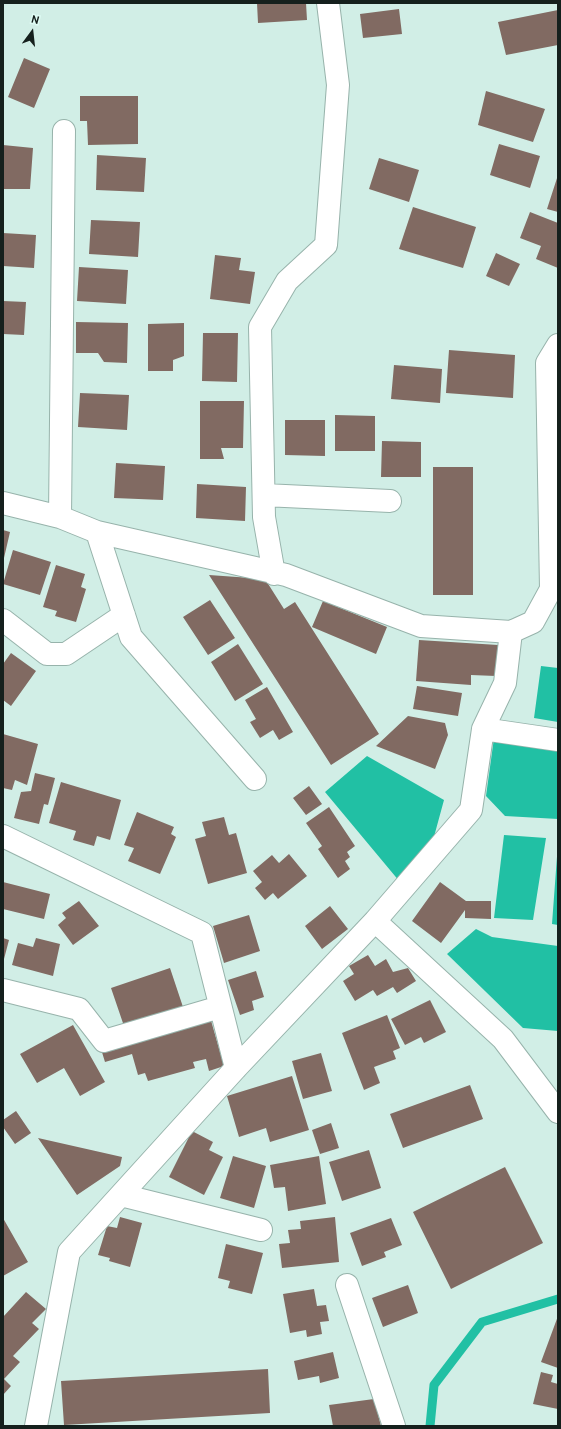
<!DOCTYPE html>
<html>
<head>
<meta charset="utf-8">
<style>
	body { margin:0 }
	#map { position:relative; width:561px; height:1429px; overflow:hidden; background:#d1eee6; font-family:Overpass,sans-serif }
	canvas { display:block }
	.frame { position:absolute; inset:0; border:4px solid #15201d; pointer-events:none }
	.north { position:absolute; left:12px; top:12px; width:40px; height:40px; -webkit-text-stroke:3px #defbf3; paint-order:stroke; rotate:15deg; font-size:11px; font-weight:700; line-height:16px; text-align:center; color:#15201d }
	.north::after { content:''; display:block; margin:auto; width:14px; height:18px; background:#15201d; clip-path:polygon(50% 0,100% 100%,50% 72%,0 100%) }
</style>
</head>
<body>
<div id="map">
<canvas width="561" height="1429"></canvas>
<div class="frame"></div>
<div class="north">N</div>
</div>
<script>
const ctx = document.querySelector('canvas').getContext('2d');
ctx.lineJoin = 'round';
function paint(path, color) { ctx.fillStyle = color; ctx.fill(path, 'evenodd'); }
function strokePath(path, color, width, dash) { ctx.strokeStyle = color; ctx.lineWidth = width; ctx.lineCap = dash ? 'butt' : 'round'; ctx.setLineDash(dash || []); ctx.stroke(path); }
const water = new Path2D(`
	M 541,666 L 558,668 L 558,722 L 534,718 Z
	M 494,738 L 558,746 L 558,819 L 505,816 L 486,796 Z
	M 367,756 L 444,800 L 432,844 L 400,882 L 325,792 Z
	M 504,835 L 546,838 L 533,920 L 494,918 Z
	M 558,843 L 558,925 L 552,924 Z
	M 476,929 L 492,937 L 558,946 L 558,1031 L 523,1028 L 447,954 Z`);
const stream = new Path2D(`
	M 430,1426 L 434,1385 L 482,1322 L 558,1299`);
const building = new Path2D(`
	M 257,3 L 306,3 L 307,20 L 258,23 Z
	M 399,9 L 402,34 L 363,38 L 360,14 Z
	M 558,10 L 558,45 L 506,55 L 498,22 Z
	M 24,58 L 50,69 L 34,108 L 8,97 Z
	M 486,91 L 545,109 L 533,142 L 478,125 Z
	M 80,96 L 138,96 L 138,144 L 88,145 L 87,121 L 80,121 Z
	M 499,144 L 540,156 L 530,188 L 490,175 Z
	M 3,145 L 33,148 L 30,189 L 3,189 Z
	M 97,155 L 146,158 L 144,192 L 96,190 Z
	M 379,158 L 419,170 L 409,202 L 369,189 Z
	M 558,175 L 558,212 L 547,209 Z
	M 413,207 L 476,227 L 463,268 L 399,249 Z
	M 530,212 L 558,223 L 558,268 L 536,259 L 541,246 L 520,238 Z
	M 91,220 L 140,222 L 138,257 L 89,254 Z
	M 3,233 L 36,235 L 34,268 L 3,266 Z
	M 496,253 L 520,264 L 509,286 L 486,276 Z
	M 215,255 L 241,258 L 239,270 L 255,272 L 250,304 L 210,299 Z
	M 79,267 L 128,270 L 126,304 L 77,301 Z
	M 3,301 L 26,302 L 24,335 L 3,334 Z
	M 76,322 L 128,323 L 127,363 L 104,362 L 98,353 L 76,353 Z
	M 184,323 L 184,356 L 173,360 L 173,371 L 148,371 L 148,324 Z
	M 203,333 L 238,333 L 237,382 L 202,381 Z
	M 449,350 L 515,355 L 513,398 L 446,393 Z
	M 394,365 L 442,369 L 440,403 L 391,399 Z
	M 80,393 L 129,395 L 127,430 L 78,427 Z
	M 200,401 L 244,401 L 243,448 L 221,448 L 224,459 L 200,459 Z
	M 335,415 L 375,416 L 375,451 L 335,451 Z
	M 285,420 L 325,420 L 325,456 L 285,455 Z
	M 382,441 L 421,442 L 421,477 L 381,477 Z
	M 116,463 L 165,466 L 163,500 L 114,498 Z
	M 433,467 L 473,467 L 473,595 L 433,595 Z
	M 197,484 L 246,487 L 245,521 L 196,518 Z
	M 3,530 L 10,532 L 4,558 L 3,557 Z
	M 13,550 L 51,562 L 40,595 L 3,584 Z
	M 56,565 L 85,574 L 81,587 L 86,589 L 76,622 L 55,616 L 57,611 L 43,607 Z
	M 209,575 L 265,579 L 284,609 L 295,602 L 379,734 L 331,765 Z
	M 210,600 L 235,638 L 208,655 L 183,617 Z
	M 323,601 L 387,627 L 376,654 L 312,627 Z
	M 419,640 L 498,645 L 496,676 L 471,675 L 471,685 L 416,681 Z
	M 238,644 L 263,684 L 235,701 L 211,662 Z
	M 11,653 L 36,671 L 11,706 L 3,700 L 3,664 Z
	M 417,686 L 462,693 L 458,716 L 413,709 Z
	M 267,687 L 293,732 L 279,740 L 273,730 L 260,738 L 250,722 L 256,719 L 245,700 Z
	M 408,716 L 445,723 L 448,735 L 435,769 L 376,746 Z
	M 3,734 L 38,744 L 27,785 L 15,780 L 12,790 L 3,788 Z
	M 35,773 L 55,778 L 48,805 L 44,804 L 39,824 L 14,818 L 21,792 L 31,791 Z
	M 61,782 L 121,800 L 110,840 L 97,836 L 94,846 L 73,840 L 76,831 L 49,823 Z
	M 309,786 L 322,804 L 306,815 L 293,798 Z
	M 329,807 L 355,846 L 347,852 L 350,857 L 345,861 L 350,869 L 338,878 L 318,849 L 322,846 L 306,823 Z
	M 137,812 L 174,827 L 171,834 L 176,837 L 160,874 L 128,861 L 134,848 L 124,845 Z
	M 224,817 L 229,835 L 236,833 L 247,873 L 208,884 L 195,839 L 206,836 L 202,822 Z
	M 289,854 L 307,876 L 278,899 L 273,893 L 265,900 L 255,888 L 262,882 L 253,871 L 272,855 L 279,863 Z
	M 3,882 L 50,894 L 44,919 L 3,909 Z
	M 440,882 L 466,901 L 491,901 L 491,919 L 465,918 L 465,910 L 441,943 L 412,921 Z
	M 79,901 L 99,926 L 73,945 L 58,925 L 66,918 L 62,913 Z
	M 330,906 L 348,929 L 322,949 L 305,926 Z
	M 249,915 L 260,951 L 224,963 L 213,926 Z
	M 3,938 L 9,940 L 4,959 L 3,959 Z
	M 36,938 L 60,944 L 53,976 L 12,965 L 18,943 L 33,947 Z
	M 368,955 L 375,966 L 386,959 L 393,972 L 408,968 L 416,981 L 397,993 L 393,987 L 377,996 L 373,990 L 355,1001 L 343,981 L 354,974 L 349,966 Z
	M 170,968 L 184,1010 L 125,1029 L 111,988 Z
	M 256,971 L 264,997 L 252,1001 L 254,1010 L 240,1015 L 228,980 Z
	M 430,1000 L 446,1032 L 424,1043 L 421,1037 L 405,1045 L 391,1019 Z
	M 387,1015 L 400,1048 L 393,1051 L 396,1059 L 374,1067 L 380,1083 L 364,1090 L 342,1033 Z
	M 210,1017 L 224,1066 L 209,1071 L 206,1059 L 193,1062 L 195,1068 L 148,1081 L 145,1073 L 138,1075 L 132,1054 L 105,1062 L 101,1049 Z
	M 73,1025 L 105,1082 L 80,1096 L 64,1068 L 37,1083 L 20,1054 Z
	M 321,1053 L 332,1091 L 303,1099 L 292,1061 Z
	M 292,1076 L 309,1130 L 270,1142 L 266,1128 L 239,1137 L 227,1096 Z
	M 470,1085 L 483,1119 L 403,1148 L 390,1114 Z
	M 16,1111 L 31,1133 L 15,1144 L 3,1127 L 3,1120 Z
	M 331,1123 L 339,1148 L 320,1154 L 312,1130 Z
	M 192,1131 L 213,1142 L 209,1150 L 223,1157 L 204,1195 L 169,1177 Z
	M 38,1138 L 122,1157 L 120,1166 L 77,1195 Z
	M 369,1150 L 381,1188 L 342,1201 L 329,1162 Z
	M 233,1156 L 266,1166 L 254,1208 L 220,1198 Z
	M 319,1156 L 326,1204 L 288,1211 L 285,1187 L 274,1188 L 270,1165 Z
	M 505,1167 L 543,1243 L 451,1289 L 413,1212 Z
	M 120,1217 L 142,1223 L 130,1267 L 109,1261 L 110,1258 L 98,1255 L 107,1226 L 117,1228 Z
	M 335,1217 L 339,1262 L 282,1268 L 279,1244 L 290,1243 L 288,1230 L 301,1229 L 300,1221 Z
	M 3,1218 L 28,1262 L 3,1276 Z
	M 391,1218 L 402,1245 L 384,1252 L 386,1257 L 362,1266 L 350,1233 Z
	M 226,1244 L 263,1253 L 252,1294 L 228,1288 L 230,1281 L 218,1278 Z
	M 408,1285 L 418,1313 L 383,1327 L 372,1298 Z
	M 314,1289 L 317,1306 L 326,1305 L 329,1321 L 320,1322 L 322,1334 L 307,1337 L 306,1330 L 290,1333 L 283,1294 Z
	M 26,1292 L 46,1309 L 32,1323 L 39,1329 L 13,1356 L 20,1362 L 4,1379 L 11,1386 L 3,1395 L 3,1317 Z
	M 558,1316 L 558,1368 L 541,1362 Z
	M 333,1352 L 339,1378 L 320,1383 L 319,1376 L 298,1380 L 294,1361 Z
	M 268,1369 L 270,1413 L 64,1425 L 61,1381 Z
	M 541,1372 L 553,1375 L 551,1382 L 558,1384 L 558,1409 L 533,1404 Z
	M 374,1399 L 381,1426 L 333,1426 L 329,1405 Z`);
const minor = new Path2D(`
	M 264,495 L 390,501
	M 3,503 L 60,517 L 97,532 L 286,575 L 421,626 L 511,632 L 533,622 L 551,589 L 547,363 L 558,345
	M 60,517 L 64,131
	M 97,532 L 131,637 L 255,779
	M 274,574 L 264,517 L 260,327 L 287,281 L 326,245 L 338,85 L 328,3
	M 3,620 L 47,654 L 66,654 L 124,615
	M 511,632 L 505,683 L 483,729 L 558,740
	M 3,836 L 202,933 L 236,1068
	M 375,921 L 503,1039 L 558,1112
	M 3,990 L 79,1009 L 104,1041 L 220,1007
	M 121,1195 L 261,1230
	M 347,1285 L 394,1426
	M 36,1426 L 69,1252 L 236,1068 L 375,921 L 471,810 L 483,729`);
paint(water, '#21c0a4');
strokePath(stream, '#21c0a4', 9);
paint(building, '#816a62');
strokePath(minor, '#97b3ab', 24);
strokePath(minor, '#fff', 22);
</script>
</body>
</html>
